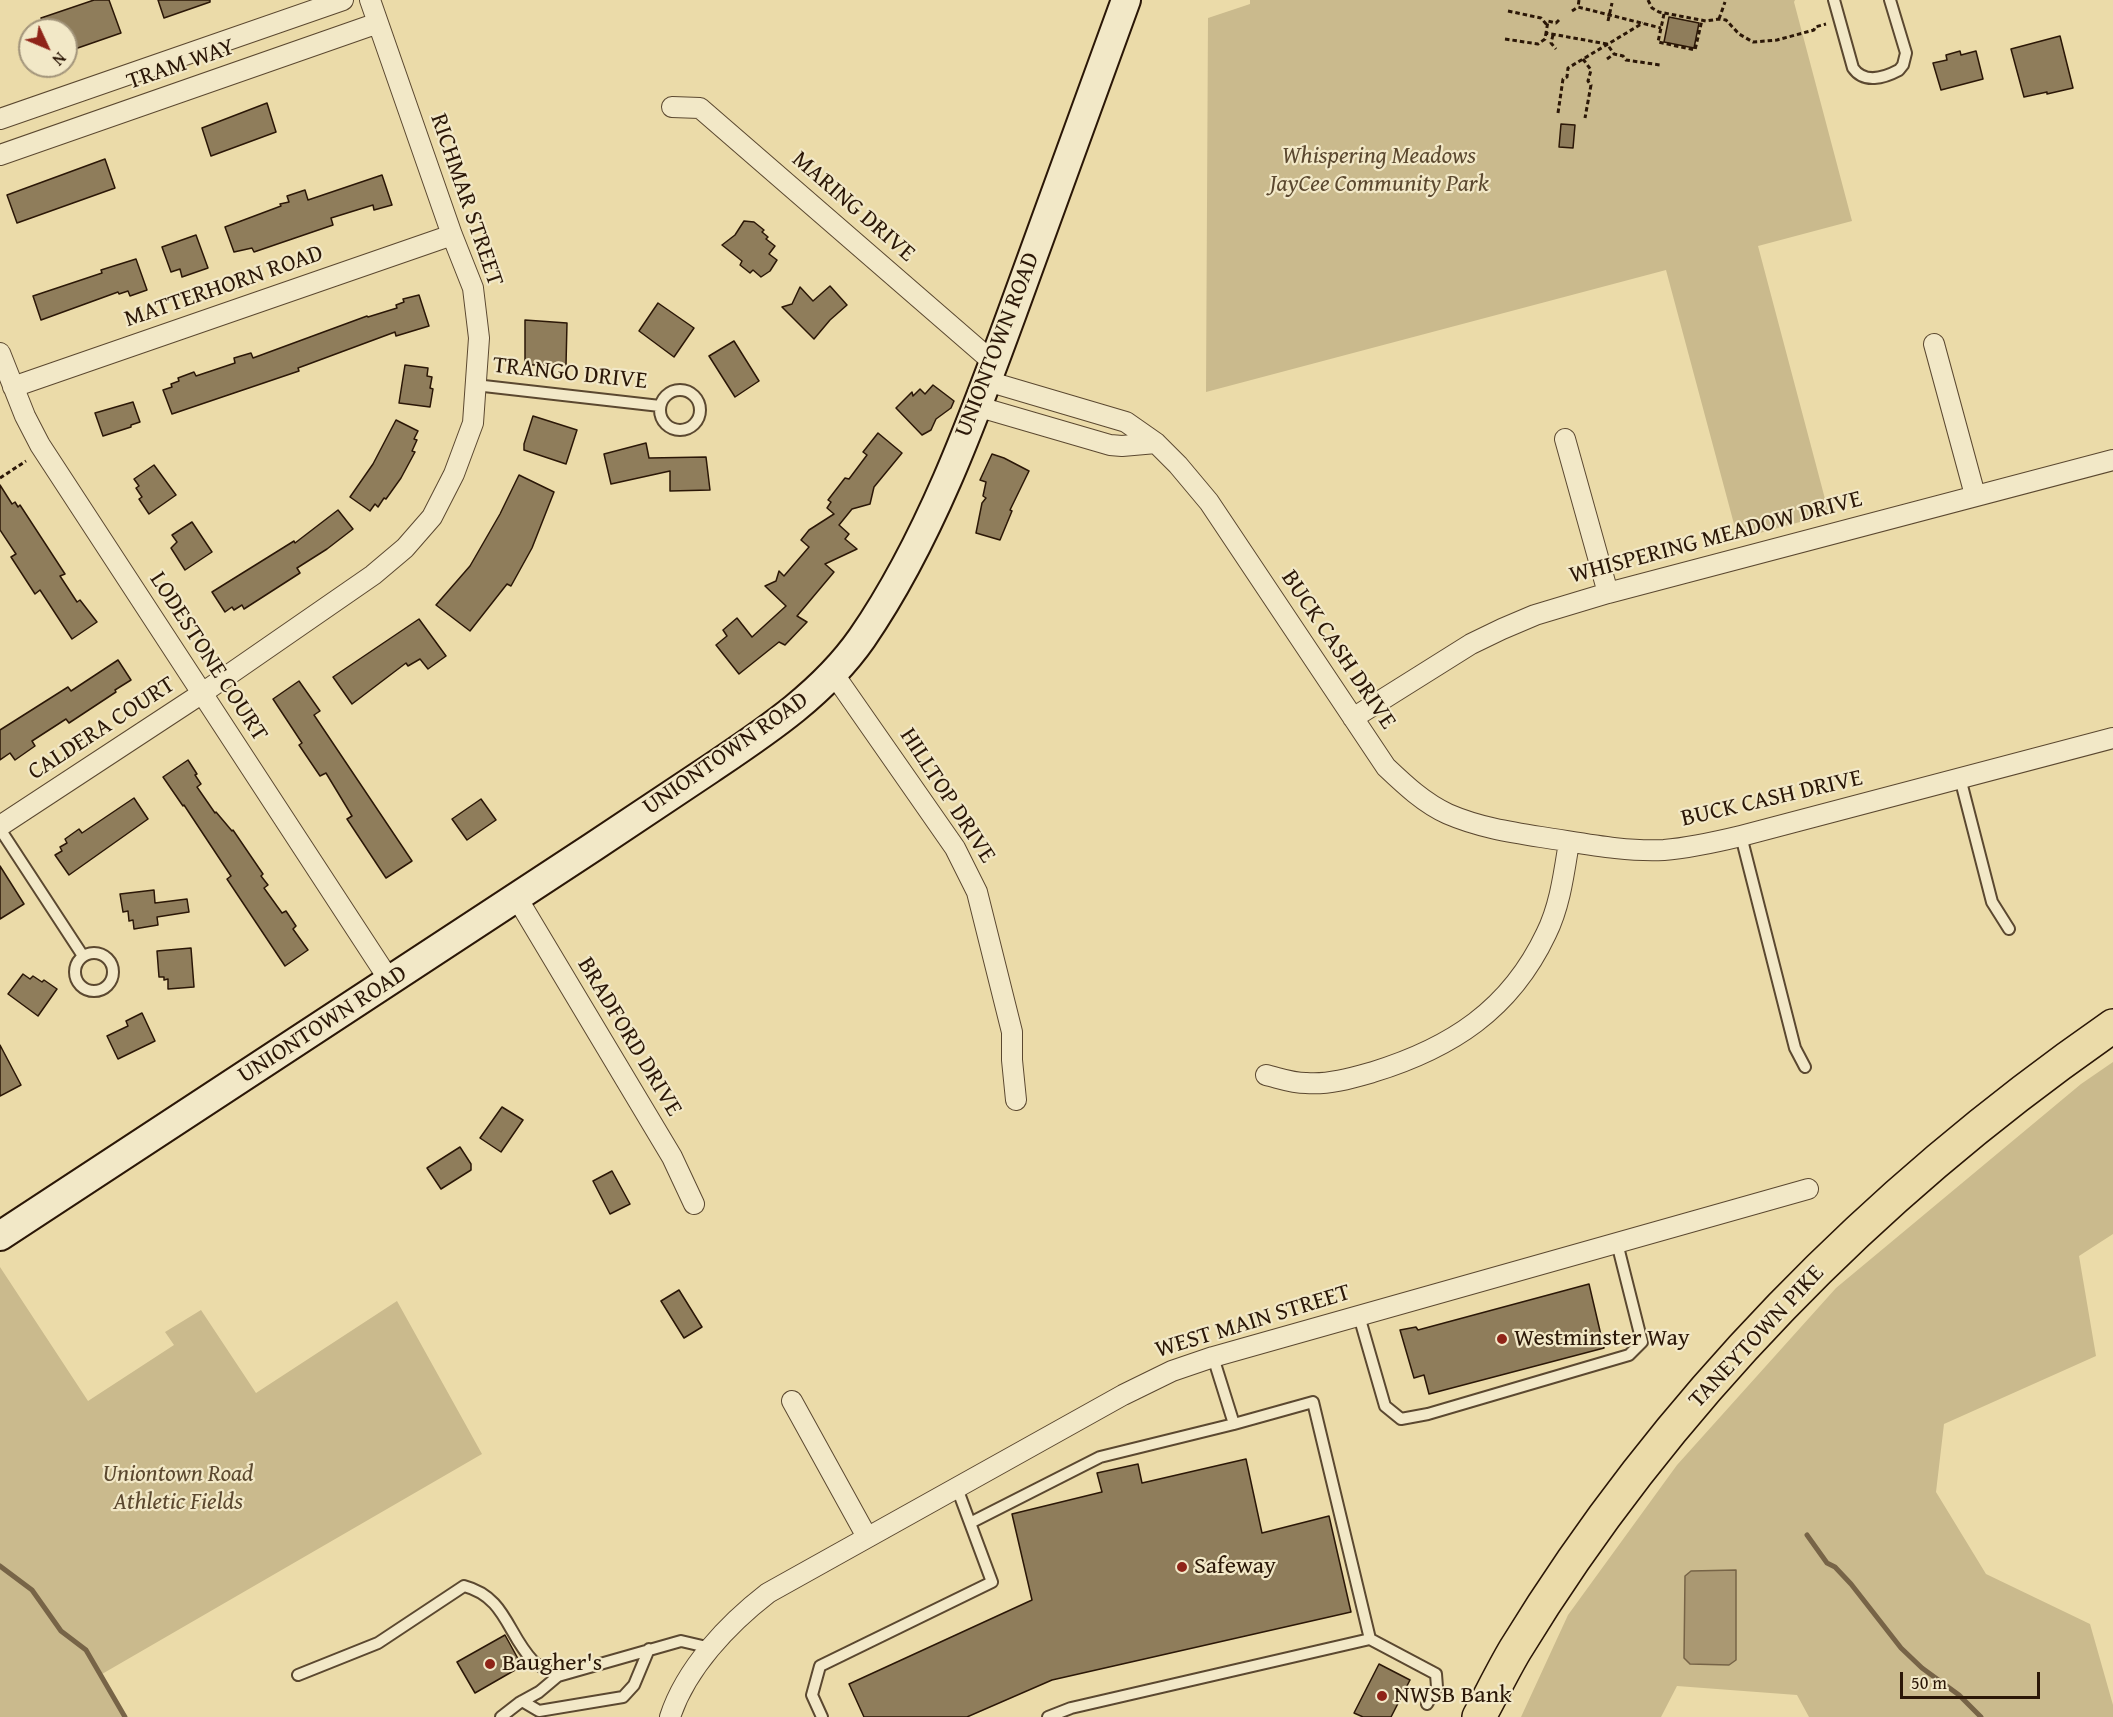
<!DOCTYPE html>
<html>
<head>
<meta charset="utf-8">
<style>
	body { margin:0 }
	#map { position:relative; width:2113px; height:1717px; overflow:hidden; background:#ebdba9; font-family:"Gentium Book Plus",serif }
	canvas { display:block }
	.north { position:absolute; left:18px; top:18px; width:60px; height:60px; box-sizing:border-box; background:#f2e8c7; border:2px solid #a2947a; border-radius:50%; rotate:134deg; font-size:16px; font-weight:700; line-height:24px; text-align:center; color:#2b1707 }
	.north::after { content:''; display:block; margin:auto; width:21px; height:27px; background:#8f2418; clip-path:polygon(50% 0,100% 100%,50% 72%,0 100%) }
	.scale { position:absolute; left:1900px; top:1672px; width:140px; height:27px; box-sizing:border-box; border:3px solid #2b1707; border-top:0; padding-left:8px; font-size:18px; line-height:21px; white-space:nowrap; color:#2b1707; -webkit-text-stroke:4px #f2e8c7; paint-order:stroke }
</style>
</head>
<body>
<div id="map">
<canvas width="2113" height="1717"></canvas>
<div class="north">N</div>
<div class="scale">50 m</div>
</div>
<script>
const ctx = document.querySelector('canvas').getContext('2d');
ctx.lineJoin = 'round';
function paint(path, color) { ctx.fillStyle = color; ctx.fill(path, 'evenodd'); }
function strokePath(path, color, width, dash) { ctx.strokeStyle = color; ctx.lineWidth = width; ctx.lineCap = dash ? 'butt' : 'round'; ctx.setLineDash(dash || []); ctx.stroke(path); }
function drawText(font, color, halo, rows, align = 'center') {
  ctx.font = font + ' "Gentium Book Plus",serif'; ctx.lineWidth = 4.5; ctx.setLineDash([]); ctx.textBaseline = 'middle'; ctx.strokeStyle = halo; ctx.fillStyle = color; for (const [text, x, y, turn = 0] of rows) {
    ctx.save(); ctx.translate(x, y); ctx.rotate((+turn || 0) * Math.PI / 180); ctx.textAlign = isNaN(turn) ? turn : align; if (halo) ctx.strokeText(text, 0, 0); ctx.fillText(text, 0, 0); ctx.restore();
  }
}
const green = new Path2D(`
	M 1250,0 L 1795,0 L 1794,2 L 1852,221 L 1758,246 L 1829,514 L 1738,539 L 1666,270 L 1206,392 L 1208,18 L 1250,4 Z
	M 2113,1062 L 2113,1234 L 2079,1256 L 2096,1356 L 1944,1424 L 1936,1492 L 1986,1574 L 2090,1624 L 2113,1705 L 2113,1717 L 1809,1717 L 1797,1695 L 1677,1686 L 1661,1717 L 1521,1717 L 1568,1615 L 1677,1465 L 1836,1288 L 2081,1084 Z
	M 0,1267 L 88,1401 L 174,1345 L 165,1332 L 201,1310 L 256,1393 L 397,1301 L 482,1454 L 102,1674 L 127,1717 L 0,1717 Z`);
const water = new Path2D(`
	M 1736,1570 L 1736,1660 L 1729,1665 L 1690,1664 L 1684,1658 L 1685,1576 L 1691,1571 Z`);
const stream = new Path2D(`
	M 1807,1535 L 1827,1563 L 1835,1567 L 1851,1584 L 1901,1648 L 1922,1668 L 1959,1695 L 1981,1717
	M 0,1566 L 32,1590 L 61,1631 L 86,1650 L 125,1717`);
const building = new Path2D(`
	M 94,0 L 109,0 L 121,33 L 72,50 L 71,48 L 66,50 L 66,30 L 46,30 L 41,18 Z
	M 158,0 L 210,0 L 210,2 L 164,18 Z
	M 1669,17 L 1699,23 L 1694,48 L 1664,42 Z
	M 2060,36 L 2073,88 L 2047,94 L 2047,92 L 2024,97 L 2011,49 Z
	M 1960,51 L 1961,55 L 1976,51 L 1983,79 L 1941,90 L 1933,63 L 1947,60 L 1946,55 Z
	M 267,103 L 276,132 L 211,156 L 202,128 Z
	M 1561,124 L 1575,125 L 1573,148 L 1559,147 Z
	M 105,159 L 115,188 L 17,223 L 7,195 Z
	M 382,175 L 392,205 L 374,210 L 373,205 L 331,218 L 333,225 L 254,252 L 252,248 L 234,252 L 225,227 L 281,206 L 280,204 L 289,202 L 287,196 L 305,190 L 308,200 Z
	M 744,221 L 754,222 L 764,230 L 762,232 L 768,237 L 766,239 L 775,246 L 769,254 L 777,260 L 770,271 L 761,277 L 753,270 L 750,273 L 740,265 L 742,261 L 722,245 L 735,235 Z
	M 196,235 L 208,268 L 182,277 L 180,269 L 171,272 L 162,247 Z
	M 136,259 L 147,290 L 130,296 L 128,291 L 119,294 L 118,292 L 41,320 L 33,296 L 102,273 L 101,270 Z
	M 830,286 L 847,305 L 830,320 L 814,339 L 782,307 L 792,304 L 800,287 L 813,301 Z
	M 419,295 L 429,326 L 396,336 L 395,332 L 298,368 L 299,371 L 172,414 L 163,390 L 172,387 L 171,384 L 179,381 L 178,378 L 194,372 L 196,376 L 235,363 L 234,358 L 251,353 L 253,358 L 367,316 L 368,317 L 397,308 L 396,305 L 404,302 L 403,299 Z
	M 658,303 L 694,328 L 674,357 L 639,331 Z
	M 525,320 L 567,323 L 566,365 L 525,365 Z
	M 734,341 L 759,381 L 735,397 L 709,356 Z
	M 405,365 L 428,368 L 427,376 L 432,377 L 430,388 L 433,389 L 430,407 L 399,403 Z
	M 933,385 L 954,401 L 951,408 L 936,419 L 931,430 L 922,435 L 896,408 L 912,392 L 913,396 L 920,389 L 925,394 Z
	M 133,402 L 140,422 L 131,425 L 131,427 L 103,436 L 95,413 Z
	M 533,416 L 577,430 L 566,464 L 524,450 L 524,444 Z
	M 396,420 L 418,431 L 414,439 L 417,440 L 412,451 L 415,452 L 401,478 L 386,499 L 384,498 L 378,507 L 375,504 L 370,511 L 350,497 L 373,464 Z
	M 878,433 L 902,453 L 874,487 L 870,504 L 852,509 L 839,525 L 849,534 L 845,539 L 857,549 L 825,564 L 834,572 L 797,616 L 807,622 L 785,645 L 779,642 L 739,674 L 716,645 L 727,636 L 723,630 L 737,618 L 752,637 L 786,606 L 765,586 L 776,581 L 779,571 L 784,576 L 809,547 L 801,540 L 809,530 L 834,514 L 827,508 L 831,502 L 828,500 L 845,478 L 849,479 L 867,455 L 863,452 Z
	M 646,443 L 649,458 L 706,457 L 710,490 L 670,491 L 670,471 L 611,484 L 604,454 Z
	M 992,454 L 1004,458 L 1029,471 L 1010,510 L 1012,511 L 1000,540 L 976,533 L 982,503 L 986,498 L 983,496 L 986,482 L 980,480 Z
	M 154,465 L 176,495 L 149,514 L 139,499 L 142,497 L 136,488 L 139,486 L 134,479 Z
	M 519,475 L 554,492 L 532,548 L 511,586 L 507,584 L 470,631 L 436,605 L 470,566 L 500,514 Z
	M 0,485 L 12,504 L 15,502 L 18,507 L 20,505 L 65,574 L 60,576 L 77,602 L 80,600 L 97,622 L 72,639 L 40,590 L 35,594 L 11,557 L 16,554 L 0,530 Z
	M 338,510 L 353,529 L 327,549 L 297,568 L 300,573 L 244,609 L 242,605 L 234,610 L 232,607 L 225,612 L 212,592 L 294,541 L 295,543 Z
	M 192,522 L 212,552 L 185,570 L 171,548 L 177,542 L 172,535 Z
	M 419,619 L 446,656 L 428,669 L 420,659 L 408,666 L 406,663 L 352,704 L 333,677 Z
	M 118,660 L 131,680 L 115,690 L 116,692 L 69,723 L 66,719 L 32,741 L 35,746 L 15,760 L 10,753 L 0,760 L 0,730 L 68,687 L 71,691 Z
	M 299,681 L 320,711 L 314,715 L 412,861 L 386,878 L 347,819 L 352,816 L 326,773 L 320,776 L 299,745 L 302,743 L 273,699 Z
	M 188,760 L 197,774 L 195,775 L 201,784 L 197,787 L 215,813 L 216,812 L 232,831 L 233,830 L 263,874 L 261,876 L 268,885 L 264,888 L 282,913 L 286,911 L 296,926 L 293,929 L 308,950 L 285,966 L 227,879 L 231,876 L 184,805 L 183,806 L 163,777 Z
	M 134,798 L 148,819 L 69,875 L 55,855 L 62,851 L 60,847 L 67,843 L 65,839 L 79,829 L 82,833 Z
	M 481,799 L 496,820 L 467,840 L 452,819 Z
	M 0,866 L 24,904 L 0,919 Z
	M 154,890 L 155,903 L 187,899 L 189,912 L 157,917 L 158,925 L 134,929 L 133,920 L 129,921 L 128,911 L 123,912 L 120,894 Z
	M 191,948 L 194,987 L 168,989 L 168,979 L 164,980 L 164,977 L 159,977 L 157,951 Z
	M 23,974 L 30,979 L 33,976 L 42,982 L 44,980 L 57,989 L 38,1016 L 8,994 Z
	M 142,1013 L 155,1041 L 118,1059 L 107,1036 L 128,1026 L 126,1021 Z
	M 0,1045 L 21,1085 L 0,1096 Z
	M 502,1107 L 523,1120 L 501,1152 L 480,1138 Z
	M 460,1147 L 471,1164 L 471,1170 L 441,1189 L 427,1168 Z
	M 612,1171 L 630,1204 L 610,1214 L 593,1181 Z
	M 1589,1284 L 1604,1348 L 1429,1394 L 1424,1375 L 1414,1378 L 1400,1330 L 1416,1327 L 1418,1330 Z
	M 679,1290 L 702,1327 L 684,1338 L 661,1301 Z
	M 1246,1459 L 1262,1533 L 1329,1516 L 1351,1612 L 1052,1680 L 967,1717 L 864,1717 L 849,1684 L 1032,1600 L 1012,1514 L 1102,1492 L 1097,1473 L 1138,1464 L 1142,1483 Z
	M 505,1635 L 522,1666 L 475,1693 L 457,1662 Z
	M 1379,1664 L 1410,1680 L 1391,1717 L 1363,1717 L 1354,1713 Z`);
const path = new Path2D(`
	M 1579,0 L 1578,7 L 1661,28
	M 1648,0 L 1652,8 L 1659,12 L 1706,21 L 1719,19 L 1726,20 L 1739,34 L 1753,42 L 1777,40 L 1814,30 L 1815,27 L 1826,24
	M 1508,11 L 1541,18 L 1547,25
	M 1572,11 L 1578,7
	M 1664,14 L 1658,42 L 1695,50 L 1702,20
	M 1719,19 L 1725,2
	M 1559,20 L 1556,23 L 1548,21 L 1546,33 L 1607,44 L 1614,54 L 1623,56 L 1626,60 L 1660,65
	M 1608,21 L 1612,3
	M 1553,35 L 1551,43 L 1556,49
	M 1505,39 L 1538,44 L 1545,39 L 1546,33
	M 1583,59 L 1591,70 L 1588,81 L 1591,85 L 1585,118
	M 1607,59 L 1614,54
	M 1558,113 L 1563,79 L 1567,77 L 1568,68 L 1643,23
	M 0,478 L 26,461`);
const lane = new Path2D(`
	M 1834,0 L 1853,68 C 1864,84 1884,78 1899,70 L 1903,65 L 1906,53 L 1890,0
	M 475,385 L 660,406
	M660 410a20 20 0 1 1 40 0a20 20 0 1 1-40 0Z
	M 1960,778 L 1992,902 L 2009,929
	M 0,829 L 83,956
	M 1741,836 L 1795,1048 L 1805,1067
	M75 972a19 19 0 1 1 38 0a19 19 0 1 1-38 0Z
	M 1359,1316 L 1385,1406 L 1401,1419 L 1428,1414 L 1629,1355 L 1642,1342 L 1617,1243
	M 1213,1357 L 1234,1424 L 1313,1402 L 1370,1639
	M 970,1523 L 1100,1457 L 1234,1424
	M 298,1675 L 378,1643 L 464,1586 C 506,1597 507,1634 533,1661 C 539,1667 550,1671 558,1676
	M 522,1701 L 539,1711 L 623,1697 L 634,1685 L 649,1649
	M 501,1717 L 519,1703 L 539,1692 L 558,1676 L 681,1641 L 711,1648
	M 822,1717 L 812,1695 L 820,1666 L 992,1582 L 957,1488
	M 1048,1717 L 1071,1708 L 1370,1639 L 1436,1674 L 1437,1687 L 1427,1704`);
const street = new Path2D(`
	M 672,107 L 700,108 L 994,363
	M 0,119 L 343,0
	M 0,155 L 378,23
	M 1934,344 L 1975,495
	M 0,353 L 25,416 L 40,445 L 390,981
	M 987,381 L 1126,422 L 1156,443 L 1178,465 L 1209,502 L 1386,767 C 1405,785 1424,803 1448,814 C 1478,827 1509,832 1541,837 C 1582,843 1623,852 1664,850 C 1690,848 1716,842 1741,836 L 2113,738
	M 13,387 L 452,235
	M 976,406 L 1110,445 L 1122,446 L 1156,443
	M 1565,439 L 1608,593
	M 833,673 L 955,848 L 977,892 L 1012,1032 L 1012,1060 L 1016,1100
	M 1353,718 L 1471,644 L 1502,629 L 1535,615 L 1608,593 L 2113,460
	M 0,826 L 201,694 L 373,575 L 405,548 L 432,517 L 454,474 L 473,423 L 479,338 L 473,288 L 452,235 L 370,0
	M 517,898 L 672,1157 L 694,1204
	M 1266,1075 C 1279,1078 1292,1083 1306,1083 C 1328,1085 1352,1078 1373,1072 C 1451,1048 1510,1010 1546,934 C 1560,906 1564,873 1569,842
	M 792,1401 L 867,1537
	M 670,1717 C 686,1668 728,1624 768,1593 L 1123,1395 L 1172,1371 L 1213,1357 L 1808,1189`);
const secondary = new Path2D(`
	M 0,1236 C 198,1107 396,978 593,847 C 632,821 671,795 710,769 C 765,732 823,694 862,638 C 930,539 974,417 1015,305 C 1052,203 1089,102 1126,0`);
const highway = new Path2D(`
	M 1479,1717 C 1491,1695 1502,1672 1515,1650 C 1666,1402 1875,1191 2113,1026`);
const markers = [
	[1502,1339,6,"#8f2418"],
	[1182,1567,6,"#8f2418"],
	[490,1664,6,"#8f2418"],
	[1382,1696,6,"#8f2418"]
];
const streetNames = [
	["TRAM WAY",181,65,-19],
	["RICHMAR STREET",466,200,71],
	["MARING DRIVE",853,207,41],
	["MATTERHORN ROAD",224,287,-19],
	["UNIONTOWN ROAD",998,345,-69],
	["TRANGO DRIVE",570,374,6],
	["WHISPERING MEADOW DRIVE",1716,538,-15],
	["BUCK CASH DRIVE",1338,650,56],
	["LODESTONE COURT",208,657,57],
	["CALDERA COURT",102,729,-33],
	["UNIONTOWN ROAD",726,754,-35],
	["HILLTOP DRIVE",947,796,57],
	["BUCK CASH DRIVE",1772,799,-13],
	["UNIONTOWN ROAD",323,1025,-33],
	["BRADFORD DRIVE",629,1037,59],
	["WEST MAIN STREET",1253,1322,-17],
	["TANEYTOWN PIKE",1757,1337,-47]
];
const parkNames = [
	["Whispering Meadows",1379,157],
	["JayCee Community Park",1379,185],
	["Uniontown Road",178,1475],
	["Athletic Fields",178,1503]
];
const poiNames = [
	["Westminster Way",1514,1339],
	["Safeway",1194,1567],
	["Baugher's",502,1664],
	["NWSB Bank",1394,1696]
];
paint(green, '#caba8d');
paint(water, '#aa9872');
strokePath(water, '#776447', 1.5);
strokePath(stream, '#776447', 5);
paint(building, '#8f7d5b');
strokePath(building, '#2b1707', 1.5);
strokePath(lane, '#5b4830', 14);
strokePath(street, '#5b4830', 22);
strokePath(secondary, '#2b1707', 32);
strokePath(highway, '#2b1707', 36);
strokePath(path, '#2b1707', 3, [4.5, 3]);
strokePath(lane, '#f2e8c7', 10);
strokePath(street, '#f2e8c7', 20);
strokePath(secondary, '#f2e8c7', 28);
strokePath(highway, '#ebdba9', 33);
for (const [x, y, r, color] of markers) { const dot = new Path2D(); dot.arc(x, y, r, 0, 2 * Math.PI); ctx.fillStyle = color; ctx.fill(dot); strokePath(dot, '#f2e8c7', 2); }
drawText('24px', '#2b1707', '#f2e8c7', streetNames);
drawText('italic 24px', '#5b482f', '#f2e8c7', parkNames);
drawText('24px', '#2b1707', '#f2e8c7', poiNames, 'left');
</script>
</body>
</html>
